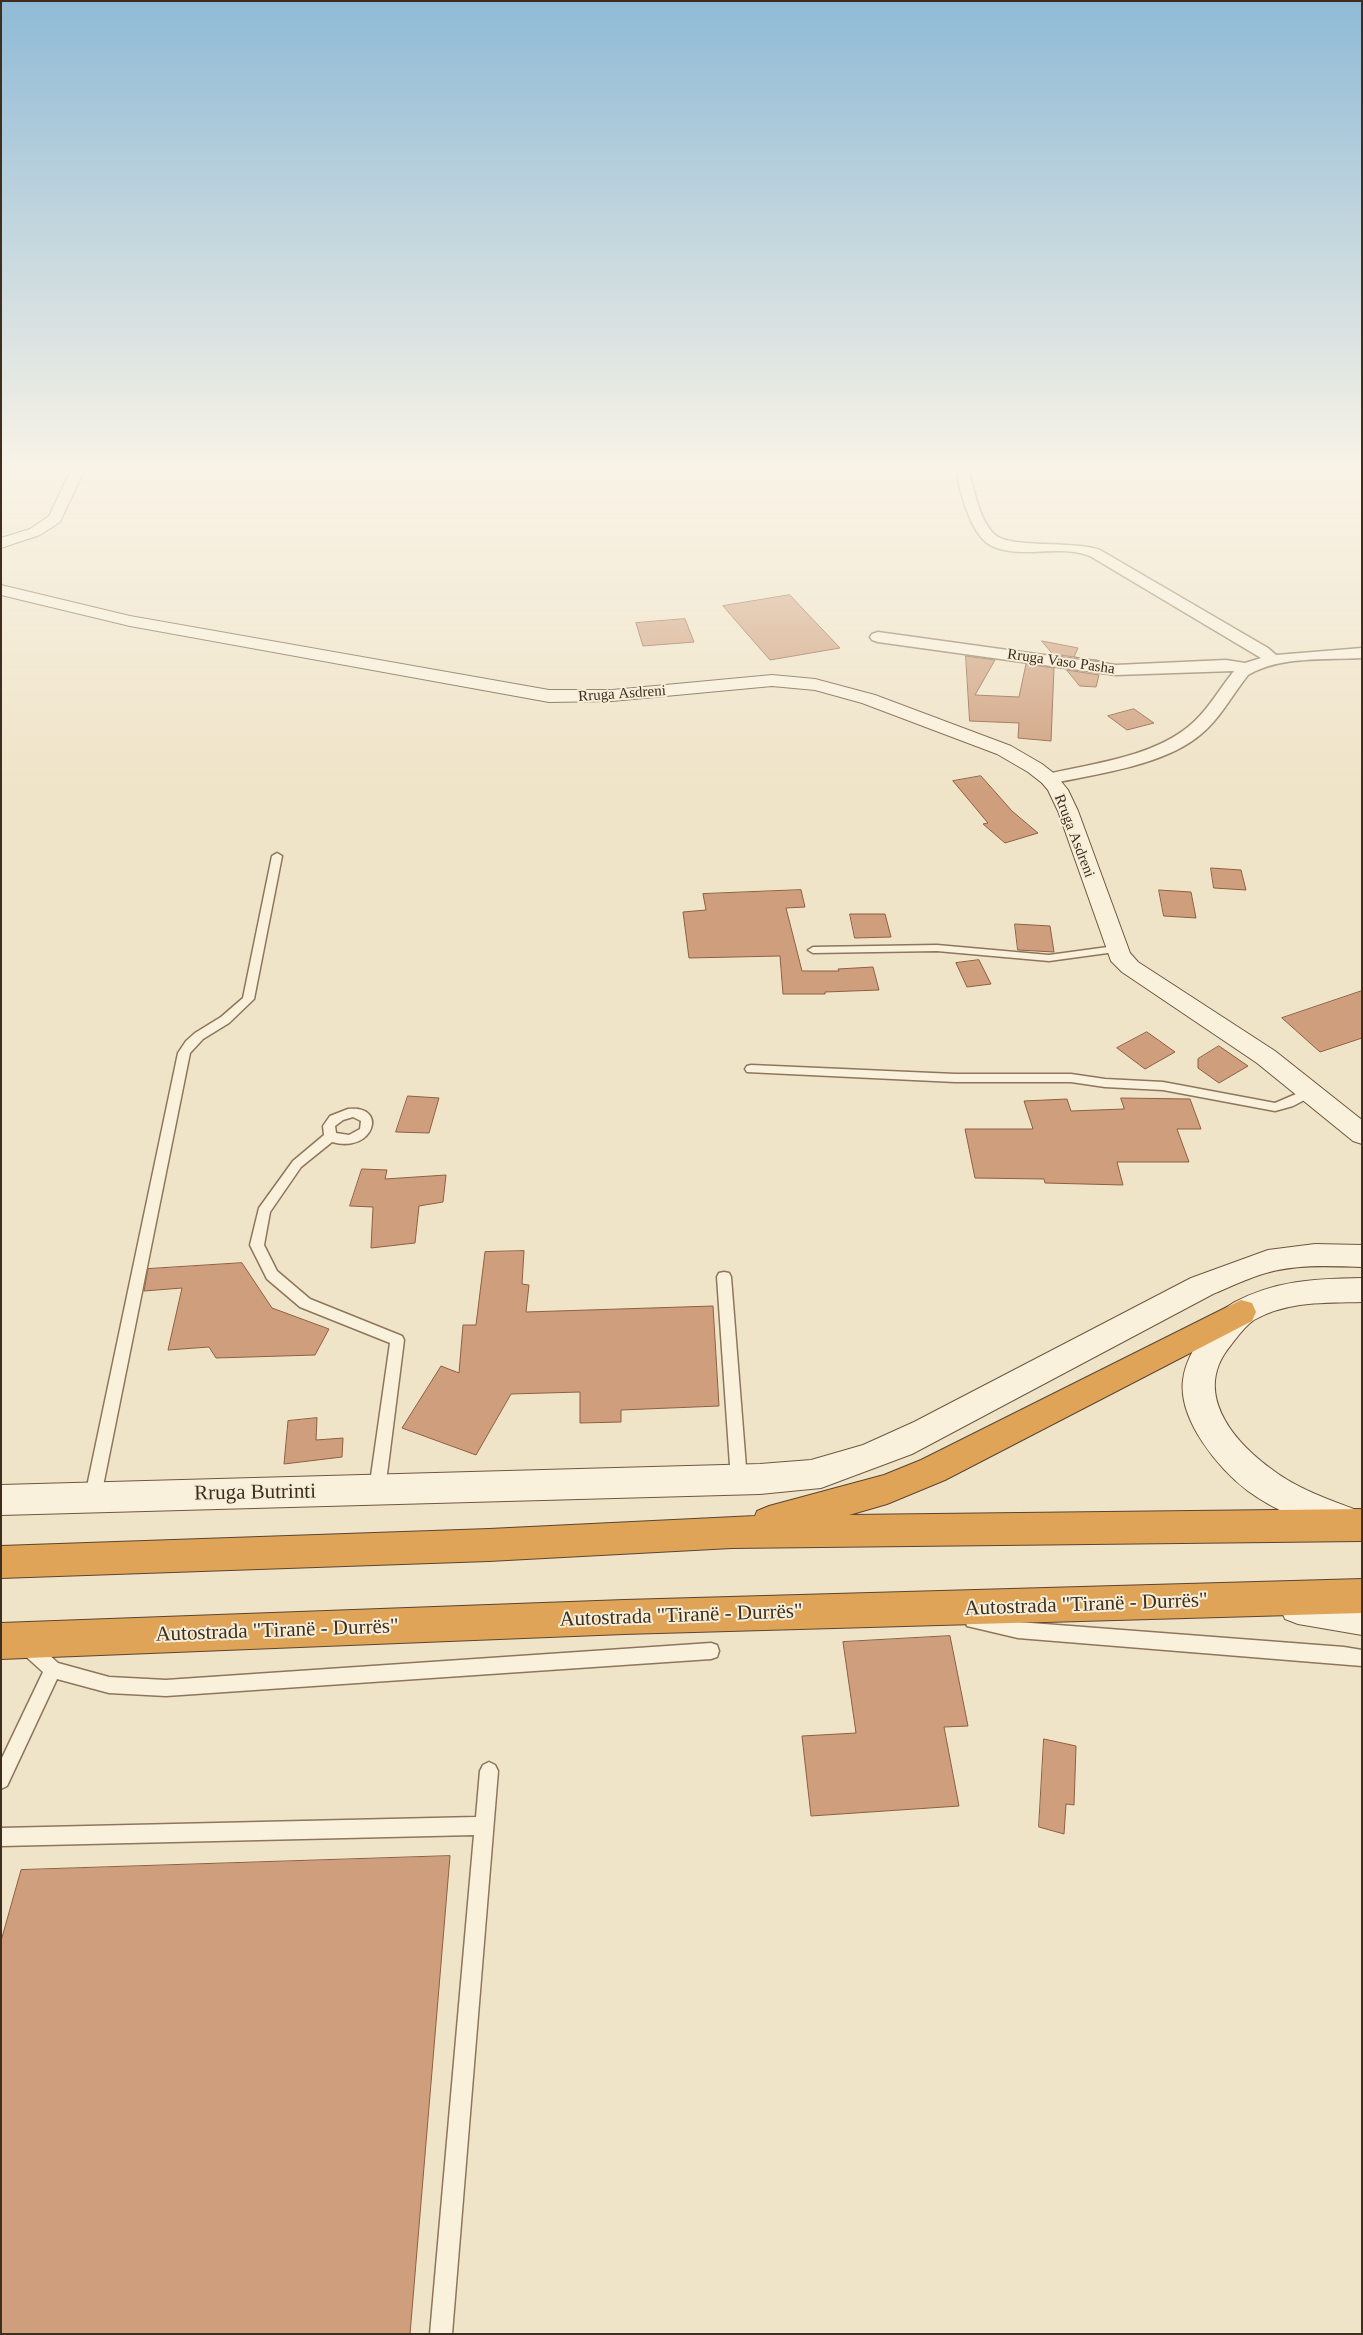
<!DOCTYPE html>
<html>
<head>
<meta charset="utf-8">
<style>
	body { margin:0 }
	#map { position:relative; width:1363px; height:2335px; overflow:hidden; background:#f0e4c8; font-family:"Times New Roman",serif }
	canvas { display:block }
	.frame { position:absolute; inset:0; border:2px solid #3d2e20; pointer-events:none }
</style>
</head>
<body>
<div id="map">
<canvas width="1363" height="2335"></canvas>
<div class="frame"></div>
</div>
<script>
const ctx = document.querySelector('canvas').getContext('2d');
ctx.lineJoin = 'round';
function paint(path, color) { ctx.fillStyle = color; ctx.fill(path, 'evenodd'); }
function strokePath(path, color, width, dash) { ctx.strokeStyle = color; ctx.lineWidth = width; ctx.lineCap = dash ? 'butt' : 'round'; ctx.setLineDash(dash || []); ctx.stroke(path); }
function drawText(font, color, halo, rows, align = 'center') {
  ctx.font = font + ' "Times New Roman",serif'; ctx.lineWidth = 4; ctx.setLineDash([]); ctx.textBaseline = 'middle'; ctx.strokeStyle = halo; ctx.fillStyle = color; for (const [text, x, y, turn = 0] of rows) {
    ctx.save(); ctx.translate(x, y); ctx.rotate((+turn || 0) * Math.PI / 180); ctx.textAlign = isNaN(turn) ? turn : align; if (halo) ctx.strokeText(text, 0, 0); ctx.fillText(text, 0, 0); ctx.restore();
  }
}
const building = new Path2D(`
	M 790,595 L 802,608 L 840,648 L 770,660 L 723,606 Z
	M 685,619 L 694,642 L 643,646 L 636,623 Z
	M 1042,641 L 1078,648 L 1074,657 L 1102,661 L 1053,654 Z
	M 966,656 L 995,660 L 975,695 L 1019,697 L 1026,664 L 1054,668 L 1051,741 L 1018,738 L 1019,723 L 970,721 Z
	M 1067,670 L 1099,675 L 1096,687 L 1080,686 Z
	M 1134,709 L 1154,723 L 1127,730 L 1108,716 Z
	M 981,776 L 1012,811 L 1038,833 L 1005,843 L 983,824 L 988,823 L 953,781 Z
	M 1211,868 L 1241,870 L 1246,890 L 1214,888 Z
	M 801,890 L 805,907 L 786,908 L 802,971 L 839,971 L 838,969 L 873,967 L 879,990 L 825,992 L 825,994 L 783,994 L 780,956 L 689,958 L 683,912 L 706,910 L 703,894 Z
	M 1159,890 L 1191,892 L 1196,918 L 1164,916 Z
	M 850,914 L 885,914 L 891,937 L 855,938 Z
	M 1015,924 L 1050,926 L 1054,952 L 1018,950 Z
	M 979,960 L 991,984 L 967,987 L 956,963 Z
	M 1362,991 L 1362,1038 L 1320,1052 L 1282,1018 Z
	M 1147,1032 L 1175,1052 L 1145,1069 L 1117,1048 Z
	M 1219,1046 L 1248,1066 L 1219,1083 L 1198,1068 L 1198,1059 Z
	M 408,1096 L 439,1098 L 429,1133 L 396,1132 Z
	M 1121,1098 L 1190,1099 L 1201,1129 L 1177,1129 L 1189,1162 L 1117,1162 L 1123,1185 L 1045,1183 L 1044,1179 L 975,1178 L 965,1129 L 1033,1129 L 1024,1101 L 1067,1099 L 1071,1111 L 1124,1109 Z
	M 362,1169 L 387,1170 L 385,1179 L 446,1175 L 443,1202 L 419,1206 L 415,1243 L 371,1248 L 373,1207 L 350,1206 Z
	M 524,1251 L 522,1284 L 529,1285 L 526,1312 L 713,1306 L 719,1406 L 621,1410 L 621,1422 L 580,1423 L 580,1392 L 511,1394 L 476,1455 L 402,1428 L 441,1366 L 459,1373 L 463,1325 L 476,1325 L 485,1252 Z
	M 242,1263 L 272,1308 L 329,1329 L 315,1355 L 216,1358 L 209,1347 L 168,1350 L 182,1288 L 144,1291 L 148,1269 Z
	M 317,1418 L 316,1440 L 343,1438 L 342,1457 L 284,1464 L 288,1421 Z
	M 950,1636 L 968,1726 L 944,1727 L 959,1806 L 811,1816 L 802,1736 L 856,1733 L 843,1642 Z
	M 1044,1739 L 1076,1746 L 1074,1805 L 1066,1804 L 1064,1834 L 1039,1827 Z
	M 450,1856 L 410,2334 L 1,2334 L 1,1941 L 21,1870 Z`);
const lane = new Path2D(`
	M 277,853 L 282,856 L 254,999 L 229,1023 L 203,1039 L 190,1053 L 101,1496 L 98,1501 L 93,1503 L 88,1501 L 85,1496 L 178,1053 L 186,1041 L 195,1033 L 221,1017 L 243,998 L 272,856 Z
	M 937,945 L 1049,955 L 1115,946 L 1120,949 L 1115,952 L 1049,961 L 937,951 L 813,953 L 808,950 L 813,947 Z
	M 751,1065 L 955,1074 L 1071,1074 L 1105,1079 L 1163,1082 L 1275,1103 L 1310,1088 L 1316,1092 L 1314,1095 L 1293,1106 L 1275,1111 L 1163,1090 L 1105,1087 L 1071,1082 L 955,1082 L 747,1072 L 745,1069 L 747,1066 Z
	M 348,1109 C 388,1104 375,1154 332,1142 L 301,1167 L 270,1212 L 264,1245 L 277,1271 L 310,1299 L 402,1336 L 404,1340 L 385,1490 L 382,1495 L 377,1497 L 372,1495 L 369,1490 L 390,1343 L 300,1307 L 267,1279 L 250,1245 L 259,1208 L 293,1161 L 324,1135 L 323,1126 L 330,1116 ZM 353,1117 L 361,1121 L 360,1129 L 349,1135 L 336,1133 L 335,1126 L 343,1120 Z
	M 724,1272 L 729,1273 L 731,1277 L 747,1480 L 744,1485 L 739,1487 L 734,1485 L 731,1480 L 717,1277 L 719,1273 Z
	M 973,1612 L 1018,1622 L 1344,1647 L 1362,1650 L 1362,1666 L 1018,1638 L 967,1626 L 965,1620 L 967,1614 Z
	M 28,1639 L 34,1641 L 58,1663 L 109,1677 L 166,1680 L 711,1643 L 717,1645 L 719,1651 L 717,1657 L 711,1659 L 166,1696 L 109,1693 L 57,1679 L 7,1786 L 1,1789 L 1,1760 L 43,1672 L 22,1653 L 20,1647 L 22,1641 Z
	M 489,1762 L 495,1765 L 498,1771 L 452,2334 L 430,2334 L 474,1835 L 1,1846 L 1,1828 L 476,1817 L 480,1771 L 483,1765 Z`);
const street = new Path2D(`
	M 956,465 L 968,465 C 973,486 978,518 994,534 C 1008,549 1073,540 1100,550 L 1268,648 L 1276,655 L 1362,648 L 1362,658 C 1326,660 1279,656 1248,675 C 1232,695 1220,719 1200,735 C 1163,766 1095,774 1049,784 L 1043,783 L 1040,779 L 1043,775 C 1088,764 1150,758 1188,727 C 1207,712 1219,689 1234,671 L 1116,675 L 878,642 L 872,640 L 870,637 L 872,634 L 878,632 L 1116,665 L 1226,660 L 1245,663 L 1261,658 L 1090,556 C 1072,549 1051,551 1032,552 C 1019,552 1002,552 990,545 C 970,534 958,486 956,465 Z`);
const secondary = new Path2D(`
	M 73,465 L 87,465 L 60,522 L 40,535 L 1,548 L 1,538 L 30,529 L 49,516 Z
	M 1,585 L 130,616 L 549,690 L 612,690 L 772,675 L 815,679 L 875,695 L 1011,746 L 1042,764 L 1056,775 L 1068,790 L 1078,811 L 1130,953 L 1138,962 L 1275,1051 L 1362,1120 L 1362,1144 L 1353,1141 L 1257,1063 L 1122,972 L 1111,961 L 1058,811 L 1048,790 L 1042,783 L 1028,772 L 997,754 L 862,703 L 815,690 L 772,686 L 612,701 L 549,702 L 130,626 L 1,595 Z
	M 1315,1244 L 1362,1245 L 1362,1267 C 1330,1266 1297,1264 1266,1273 C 1248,1278 1230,1287 1213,1294 L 912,1454 L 821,1488 L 760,1494 L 1,1515 L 1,1485 L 760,1464 L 811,1460 L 863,1445 L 914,1422 L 1191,1278 L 1268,1250 Z
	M 1362,1278 L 1362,1302 C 1324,1303 1288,1301 1254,1320 C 1245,1326 1238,1336 1231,1345 C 1192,1391 1231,1439 1270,1468 C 1297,1489 1328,1499 1359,1511 C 1363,1519 1363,1525 1359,1533 L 1347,1538 C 1313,1525 1278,1513 1248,1491 C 1219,1469 1178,1420 1183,1380 C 1185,1363 1193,1350 1202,1336 C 1210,1324 1221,1310 1233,1303 C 1276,1280 1315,1279 1362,1278 Z
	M 1298,1590 L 1362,1601 L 1362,1635 L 1298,1624 L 1285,1619 L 1280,1607 L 1285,1595 Z`);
const highway = new Path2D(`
	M 1241,1300 L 1252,1303 L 1256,1312 L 1252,1321 L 945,1480 L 887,1504 L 849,1515 L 1362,1509 L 1362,1541 L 732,1548 L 489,1561 L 1,1578 L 1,1546 L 489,1529 L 755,1516 L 757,1511 L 769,1506 L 884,1475 L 921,1460 Z
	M 1362,1579 L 1362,1613 L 624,1634 L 1,1659 L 1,1623 L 624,1600 Z`);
const farStreetnames = [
	["Rruga Vaso Pasha",1061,662,8],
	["Rruga Asdreni",622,694,-4],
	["Rruga Asdreni",1074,836,69]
];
const nearStreetnames = [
	["Rruga Butrinti",255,1493,-1],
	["Autostrada \"Tiranë - Durrës\"",1086,1605,-2],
	["Autostrada \"Tiranë - Durrës\"",681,1616,-2],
	["Autostrada \"Tiranë - Durrës\"",277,1631,-2]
];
paint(building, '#cf9f7d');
strokePath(building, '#8d5f41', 1);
strokePath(lane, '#8d765c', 3);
strokePath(street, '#8d765c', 3);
strokePath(secondary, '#6f573f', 2);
strokePath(highway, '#5b4430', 2);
paint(lane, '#faf1dc');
paint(street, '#faf1dc');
paint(secondary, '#faf1dc');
paint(highway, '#e0a458');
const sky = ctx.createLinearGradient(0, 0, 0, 792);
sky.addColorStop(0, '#8fbad6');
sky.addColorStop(0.59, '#f8f3e6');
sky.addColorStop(1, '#f8f3e600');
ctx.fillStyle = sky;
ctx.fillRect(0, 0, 1363, 792);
drawText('15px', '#3d2e20', '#f7eed8', farStreetnames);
drawText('21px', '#3d2e20', '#f7eed8', nearStreetnames);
</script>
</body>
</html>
